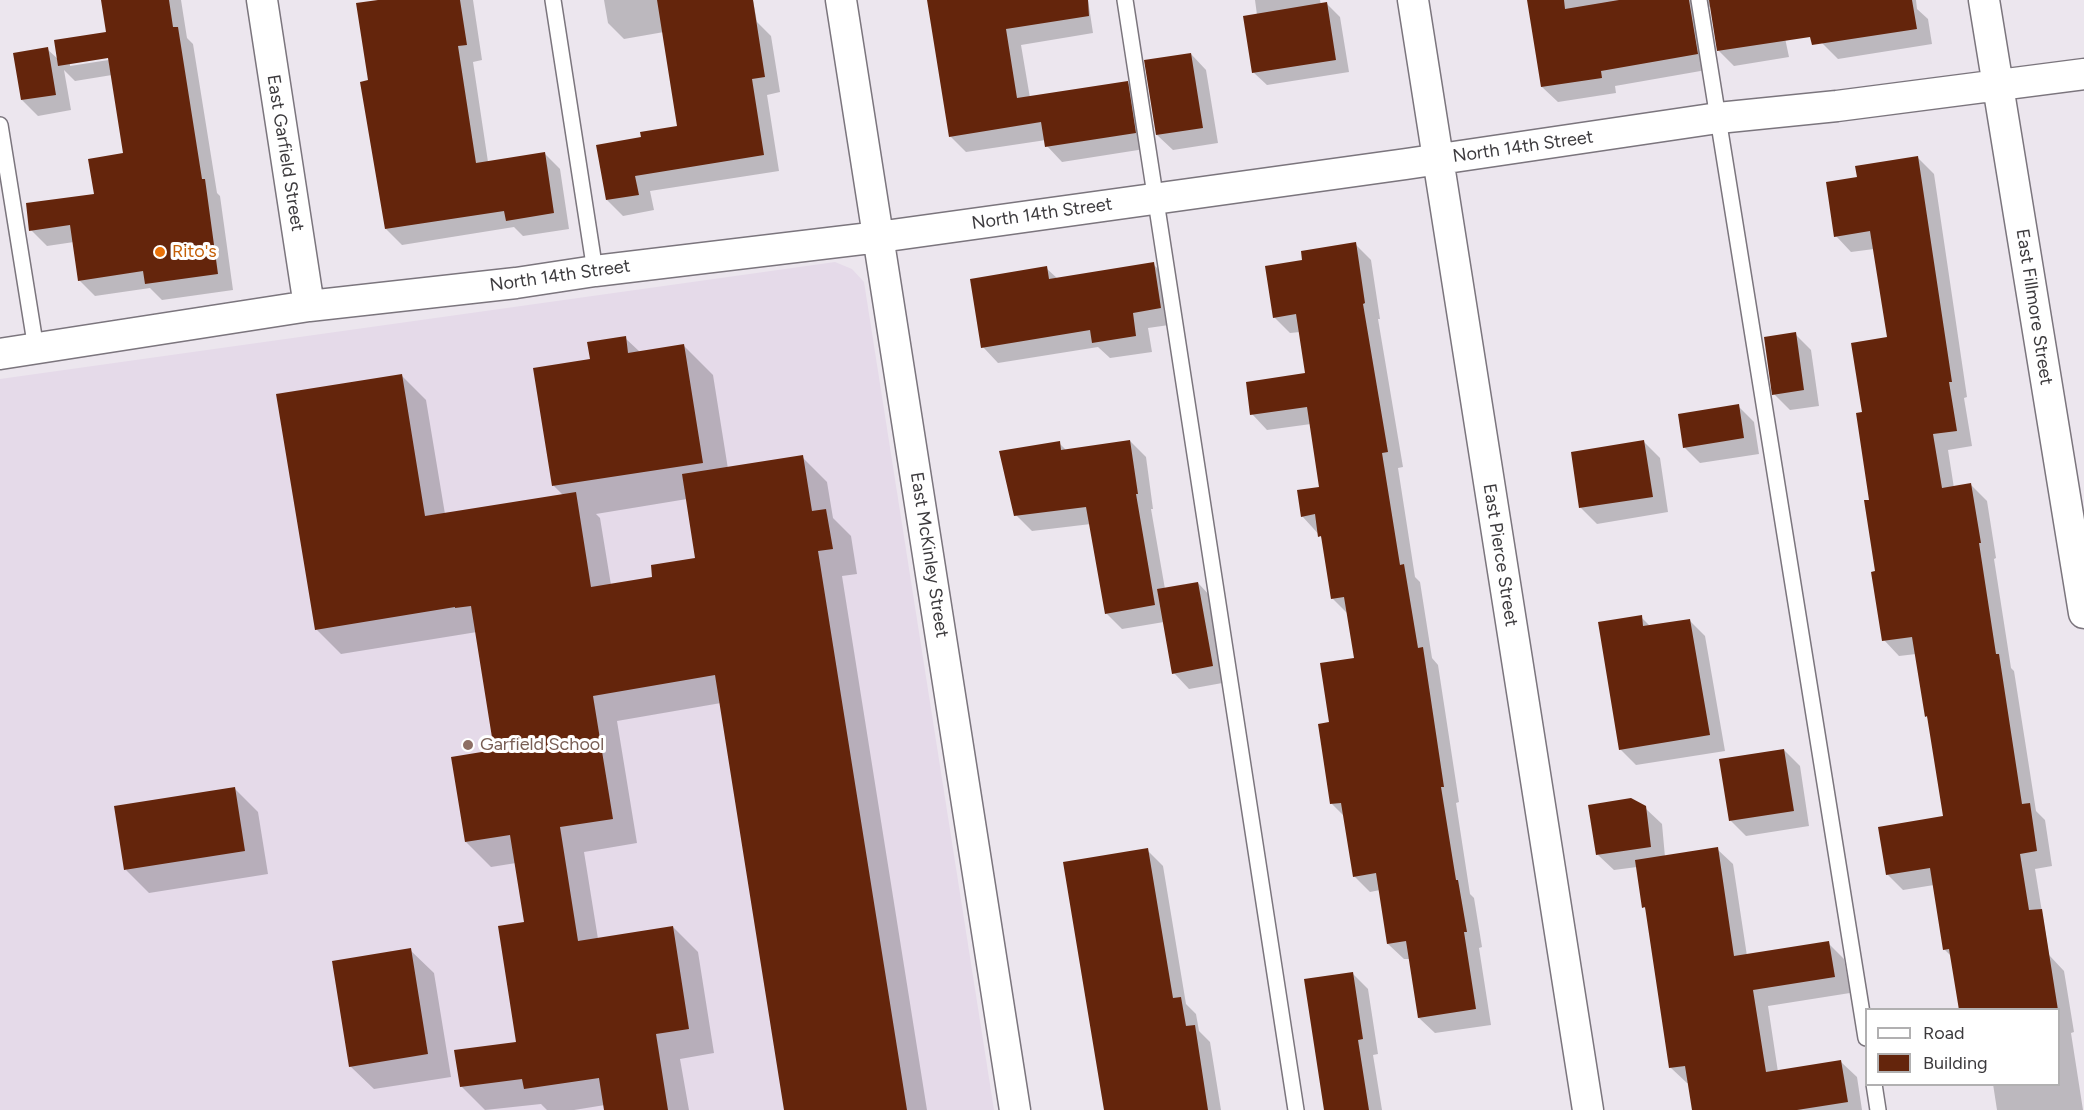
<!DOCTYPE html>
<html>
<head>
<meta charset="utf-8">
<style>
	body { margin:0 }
	#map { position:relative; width:2084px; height:1110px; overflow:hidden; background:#ece6ee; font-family:Figtree,sans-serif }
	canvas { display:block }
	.legend { position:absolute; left:1865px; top:1008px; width:195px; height:78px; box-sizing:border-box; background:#fff; border:2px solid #b1b0b1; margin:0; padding:8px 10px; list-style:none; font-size:18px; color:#3c3a3d }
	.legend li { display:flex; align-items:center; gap:12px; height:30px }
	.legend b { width:30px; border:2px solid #b1b0b1 }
</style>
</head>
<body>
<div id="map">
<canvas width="2084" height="1110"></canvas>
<ul class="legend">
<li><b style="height:8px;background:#fff"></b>Road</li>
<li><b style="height:16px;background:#64250c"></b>Building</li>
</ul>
</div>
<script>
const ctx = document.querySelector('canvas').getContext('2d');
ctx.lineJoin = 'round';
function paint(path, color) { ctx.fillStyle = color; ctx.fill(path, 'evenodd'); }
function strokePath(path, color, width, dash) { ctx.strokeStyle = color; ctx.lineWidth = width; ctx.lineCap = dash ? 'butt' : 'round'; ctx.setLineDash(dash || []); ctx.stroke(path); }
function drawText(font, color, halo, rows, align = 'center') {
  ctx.font = font + ' Figtree,sans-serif'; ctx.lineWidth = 6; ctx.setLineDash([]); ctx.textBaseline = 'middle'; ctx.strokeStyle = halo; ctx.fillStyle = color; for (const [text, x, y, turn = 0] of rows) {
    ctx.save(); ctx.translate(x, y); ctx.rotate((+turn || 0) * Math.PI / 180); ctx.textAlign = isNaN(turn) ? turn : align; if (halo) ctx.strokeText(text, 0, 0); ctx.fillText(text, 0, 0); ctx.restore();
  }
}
const built = new Path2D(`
	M 835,262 L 852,269 L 864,282 L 994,1110 L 0,1110 L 0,379 Z`);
const shadow = new Path2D(`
	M 102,0 L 181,0 L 187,38 L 193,44 L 217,193 L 220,196 L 233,290 L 162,300 L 150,288 L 95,296 L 79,280 L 74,242 L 47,246 L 31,230 L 96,195 L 124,154 L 112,75 L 75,81 L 64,70 L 71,110 L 38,116 L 22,100 L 47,49 L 59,60 L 107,33 ZM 115,56 L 115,59 L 70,66 L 70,63 Z
	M 387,0 L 473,0 L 482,60 L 473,62 L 488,162 L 544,153 L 560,169 L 569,229 L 523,236 L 514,227 L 402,245 L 386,229 L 370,82 Z
	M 604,0 L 753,0 L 757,22 L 771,36 L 780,92 L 767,95 L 779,171 L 650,191 L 654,210 L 623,216 L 607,200 L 643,138 L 679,127 L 664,32 L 624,39 L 608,23 Z
	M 928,0 L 1088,0 L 1093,33 L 1021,45 L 1030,98 L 1127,82 L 1143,98 L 1151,148 L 1062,162 L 1047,146 L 1046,140 L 966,152 L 950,136 Z
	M 1255,0 L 1320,0 L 1321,5 L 1327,4 L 1340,17 L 1349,72 L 1267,85 L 1253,72 L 1257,15 Z
	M 1528,0 L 1777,0 L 1789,57 L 1734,66 L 1719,51 L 1711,6 L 1708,8 L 1712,69 L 1615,86 L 1616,93 L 1558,102 L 1542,87 Z
	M 1815,0 L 1916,0 L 1917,9 L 1928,19 L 1932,44 L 1838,59 L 1822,43 Z
	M 1191,54 L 1206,70 L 1218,143 L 1173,150 L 1157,135 Z
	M 1918,158 L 1934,174 L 1967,397 L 1964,398 L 1972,446 L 1948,450 L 1954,488 L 1971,485 L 1987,501 L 1996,558 L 1994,559 L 2011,668 L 2014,671 L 2036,811 L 2045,820 L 2052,866 L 2035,869 L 2049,955 L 2064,971 L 2074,1032 L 2071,1033 L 2083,1110 L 1997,1110 L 1993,1084 L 2058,1084 L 2058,1010 L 1960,1010 L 1952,957 L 1944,949 L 1934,885 L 1903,890 L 1887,874 L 1945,817 L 1929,720 L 1926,716 L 1916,654 L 1899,656 L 1884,640 L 1864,413 L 1889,338 L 1874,249 L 1851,252 L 1836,236 L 1859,178 Z
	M 1355,244 L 1371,260 L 1380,319 L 1378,319 L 1403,467 L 1398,468 L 1415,577 L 1420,582 L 1432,658 L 1438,665 L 1459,802 L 1456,803 L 1470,894 L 1474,898 L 1482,947 L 1479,948 L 1491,1025 L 1435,1033 L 1419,1018 L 1410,959 L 1404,959 L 1388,944 L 1380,890 L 1370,892 L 1354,876 L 1345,817 L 1332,804 L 1331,723 L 1355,659 L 1348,614 L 1332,598 L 1323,539 L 1302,516 L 1321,488 L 1311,424 L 1267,430 L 1252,414 L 1307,375 L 1300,332 L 1290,333 L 1274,317 L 1304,261 Z
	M 1153,264 L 1169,280 L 1176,324 L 1148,328 L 1152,352 L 1110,358 L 1098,347 L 998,363 L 983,347 L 1046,268 L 1058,279 Z
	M 1795,334 L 1811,350 L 1819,406 L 1790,410 L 1774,394 Z
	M 625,338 L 640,352 L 683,345 L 713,375 L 728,469 L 802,457 L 827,482 L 833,518 L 851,536 L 857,574 L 842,576 L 927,1110 L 785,1110 L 721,703 L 617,721 L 637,843 L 584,852 L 598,939 L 673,927 L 698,952 L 714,1053 L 680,1059 L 689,1110 L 606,1110 L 605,1105 L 574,1110 L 547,1110 L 541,1104 L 485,1110 L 461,1086 L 518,1043 L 526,923 L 516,863 L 491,867 L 466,842 L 496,751 L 477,632 L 341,654 L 316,629 L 401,375 L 426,400 L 445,514 L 563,495 L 554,486 L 535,369 L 592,360 ZM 687,499 L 697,559 L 654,578 L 611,585 L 600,518 L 596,514 Z
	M 1738,406 L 1754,422 L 1759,454 L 1700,463 L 1684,447 Z
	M 1130,441 L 1146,457 L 1153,509 L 1151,509 L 1165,589 L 1198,583 L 1213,599 L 1228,682 L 1189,689 L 1174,673 L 1164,622 L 1122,629 L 1106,613 L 1091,524 L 1032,531 L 1016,515 L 1059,443 L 1067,451 Z
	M 1644,442 L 1660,458 L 1668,512 L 1597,524 L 1581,508 L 1572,453 Z
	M 1641,617 L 1651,627 L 1689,620 L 1705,636 L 1725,751 L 1636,765 L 1620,749 Z
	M 1784,750 L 1800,766 L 1809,826 L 1746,836 L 1730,820 Z
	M 234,788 L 258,812 L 268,874 L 149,893 L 126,870 Z
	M 1645,808 L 1662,824 L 1665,857 L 1717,849 L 1733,864 L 1747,956 L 1828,943 L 1844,959 L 1850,993 L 1768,1006 L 1778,1072 L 1841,1062 L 1857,1077 L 1862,1110 L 1694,1110 L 1689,1083 L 1687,1083 L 1671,1068 L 1647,911 L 1644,907 L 1637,867 L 1614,870 L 1598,855 Z
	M 1147,850 L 1163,866 L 1186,1004 L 1196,1014 L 1199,1031 L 1210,1042 L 1221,1110 L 1105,1110 Z
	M 410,950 L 434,973 L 451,1077 L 374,1089 L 350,1066 Z
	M 1352,973 L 1368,989 L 1378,1054 L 1373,1055 L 1382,1110 L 1326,1110 Z`);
const building = new Path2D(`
	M 101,0 L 169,0 L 173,27 L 178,27 L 202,179 L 205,179 L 218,274 L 145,284 L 143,271 L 78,281 L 70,225 L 29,231 L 26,203 L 94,194 L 88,159 L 123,153 L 108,58 L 58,66 L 54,40 L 106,32 Z
	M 378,0 L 460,0 L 467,45 L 458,46 L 476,163 L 545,152 L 554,213 L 506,221 L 504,211 L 385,229 L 360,82 L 368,80 L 356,3 Z
	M 657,0 L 753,0 L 765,77 L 752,79 L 764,155 L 635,176 L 639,195 L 606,200 L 596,145 L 641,137 L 640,132 L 677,126 Z
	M 927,0 L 1088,0 L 1089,16 L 1006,29 L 1017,98 L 1128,81 L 1136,133 L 1045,147 L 1041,122 L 949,137 Z
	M 1527,0 L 1564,0 L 1565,9 L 1619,0 L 1689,0 L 1698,54 L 1601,71 L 1602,78 L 1541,87 Z
	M 1709,0 L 1912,0 L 1917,29 L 1812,45 L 1810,37 L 1717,51 Z
	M 1327,2 L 1336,60 L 1252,73 L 1243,16 Z
	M 48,47 L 56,95 L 21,100 L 13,53 Z
	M 1191,53 L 1203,128 L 1156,135 L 1144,60 Z
	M 1918,156 L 1952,382 L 1949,382 L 1957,431 L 1933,434 L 1942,488 L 1971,483 L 1981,543 L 1979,543 L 1996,654 L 1999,654 L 2022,804 L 2030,803 L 2037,851 L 2020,854 L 2029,910 L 2042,909 L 2058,1010 L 1959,1010 L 1949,949 L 1943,950 L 1930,868 L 1886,875 L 1878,827 L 1943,816 L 1927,716 L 1925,717 L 1912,637 L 1882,641 L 1871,572 L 1875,571 L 1864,500 L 1869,500 L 1856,413 L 1862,412 L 1851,343 L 1887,337 L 1870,231 L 1834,237 L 1826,182 L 1857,177 L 1855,166 Z
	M 1356,242 L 1365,303 L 1363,304 L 1388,452 L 1382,453 L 1400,565 L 1404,564 L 1418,648 L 1423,647 L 1444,787 L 1441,787 L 1456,880 L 1458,880 L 1467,932 L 1464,932 L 1476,1009 L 1418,1018 L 1406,941 L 1387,944 L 1376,873 L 1353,877 L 1341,803 L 1330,804 L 1318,724 L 1329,722 L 1320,663 L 1354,658 L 1344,597 L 1331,599 L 1321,536 L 1318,537 L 1315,514 L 1301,517 L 1297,490 L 1319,487 L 1307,407 L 1250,415 L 1246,382 L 1305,373 L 1296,314 L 1273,318 L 1265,266 L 1302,260 L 1301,251 Z
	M 1154,262 L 1161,308 L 1133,313 L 1136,336 L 1092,343 L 1090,330 L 981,348 L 970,279 L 1047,266 L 1049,279 Z
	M 1796,332 L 1804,390 L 1772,395 L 1764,337 Z
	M 626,336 L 628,353 L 684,344 L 703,463 L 552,486 L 533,368 L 590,359 L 587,342 Z
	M 402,374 L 425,516 L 576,492 L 591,587 L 652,577 L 651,565 L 695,558 L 682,474 L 803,455 L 812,511 L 826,509 L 833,549 L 818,551 L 907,1110 L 784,1110 L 715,675 L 593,696 L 613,819 L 560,827 L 578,941 L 673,926 L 689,1029 L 656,1034 L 668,1110 L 604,1110 L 599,1078 L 524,1089 L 522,1079 L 460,1087 L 454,1050 L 516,1042 L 498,926 L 524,922 L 510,835 L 465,842 L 451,757 L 494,750 L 471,606 L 455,608 L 455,607 L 315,630 L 276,394 Z
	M 1739,404 L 1744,438 L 1683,448 L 1678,414 Z
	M 1130,440 L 1138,494 L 1136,494 L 1155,605 L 1105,614 L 1086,507 L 1014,516 L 999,451 L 1060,441 L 1061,450 Z
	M 1644,440 L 1653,497 L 1579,508 L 1571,452 Z
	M 1198,582 L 1213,666 L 1172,674 L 1157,589 Z
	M 1642,615 L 1643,626 L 1690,619 L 1710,735 L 1619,750 L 1598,622 Z
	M 1784,749 L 1794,811 L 1729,821 L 1719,759 Z
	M 235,787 L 245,851 L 124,870 L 114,806 Z
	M 1631,798 L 1646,806 L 1651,847 L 1596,855 L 1588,805 Z
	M 1718,847 L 1734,956 L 1829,941 L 1835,977 L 1753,990 L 1766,1072 L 1841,1060 L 1848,1102 L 1797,1110 L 1692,1110 L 1685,1066 L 1669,1068 L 1645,907 L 1642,908 L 1635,860 Z
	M 1148,848 L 1173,998 L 1181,997 L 1186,1026 L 1195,1025 L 1208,1110 L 1104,1110 L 1063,862 Z
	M 411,948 L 428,1054 L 349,1067 L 332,961 Z
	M 1353,972 L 1363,1039 L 1358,1040 L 1369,1110 L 1324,1110 L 1304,979 Z`);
const lane = new Path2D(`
	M 553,0 L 595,271
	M 1125,0 L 1296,1110
	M 1699,0 L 1866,1038
	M 0,125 L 36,349
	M 1874,1084 L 1878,1110`);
const street = new Path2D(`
	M 262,0 L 309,306
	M 841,0 L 1015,1110
	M 1413,0 L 1588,1110
	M 1984,0 L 2084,613
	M 0,354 L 309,306 L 516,283 L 595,271 L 879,237 L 1406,164 L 1718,118 L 1837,106 L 2084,74`);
const markers = [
	[160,252,6,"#e8710a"],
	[468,745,6,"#8d6e63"]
];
const streetNames = [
	["North 14th Street",1523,147,-8],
	["East Garfield Street",285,153,81],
	["North 14th Street",1042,214,-8],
	["North 14th Street",560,276,-8],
	["East Fillmore Street",2034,307,81],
	["East McKinley Street",929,555,81],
	["East Pierce Street",1500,555,81]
];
const foodNames = [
	["Rito's",172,252]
];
const educationNames = [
	["Garfield School",480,745]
];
paint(built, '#e5dae9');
paint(shadow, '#0003');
paint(building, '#64250c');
strokePath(lane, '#7b757d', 18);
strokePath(street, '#7b757d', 33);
strokePath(lane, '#fff', 15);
strokePath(street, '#fff', 30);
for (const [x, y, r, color] of markers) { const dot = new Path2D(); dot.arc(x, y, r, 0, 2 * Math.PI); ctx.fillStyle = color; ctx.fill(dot); strokePath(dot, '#fff', 2); }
drawText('18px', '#3c3a3d', '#fff', streetNames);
drawText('18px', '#c56008', '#fff', foodNames, 'left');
drawText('18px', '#785e54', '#fff', educationNames, 'left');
</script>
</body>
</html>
